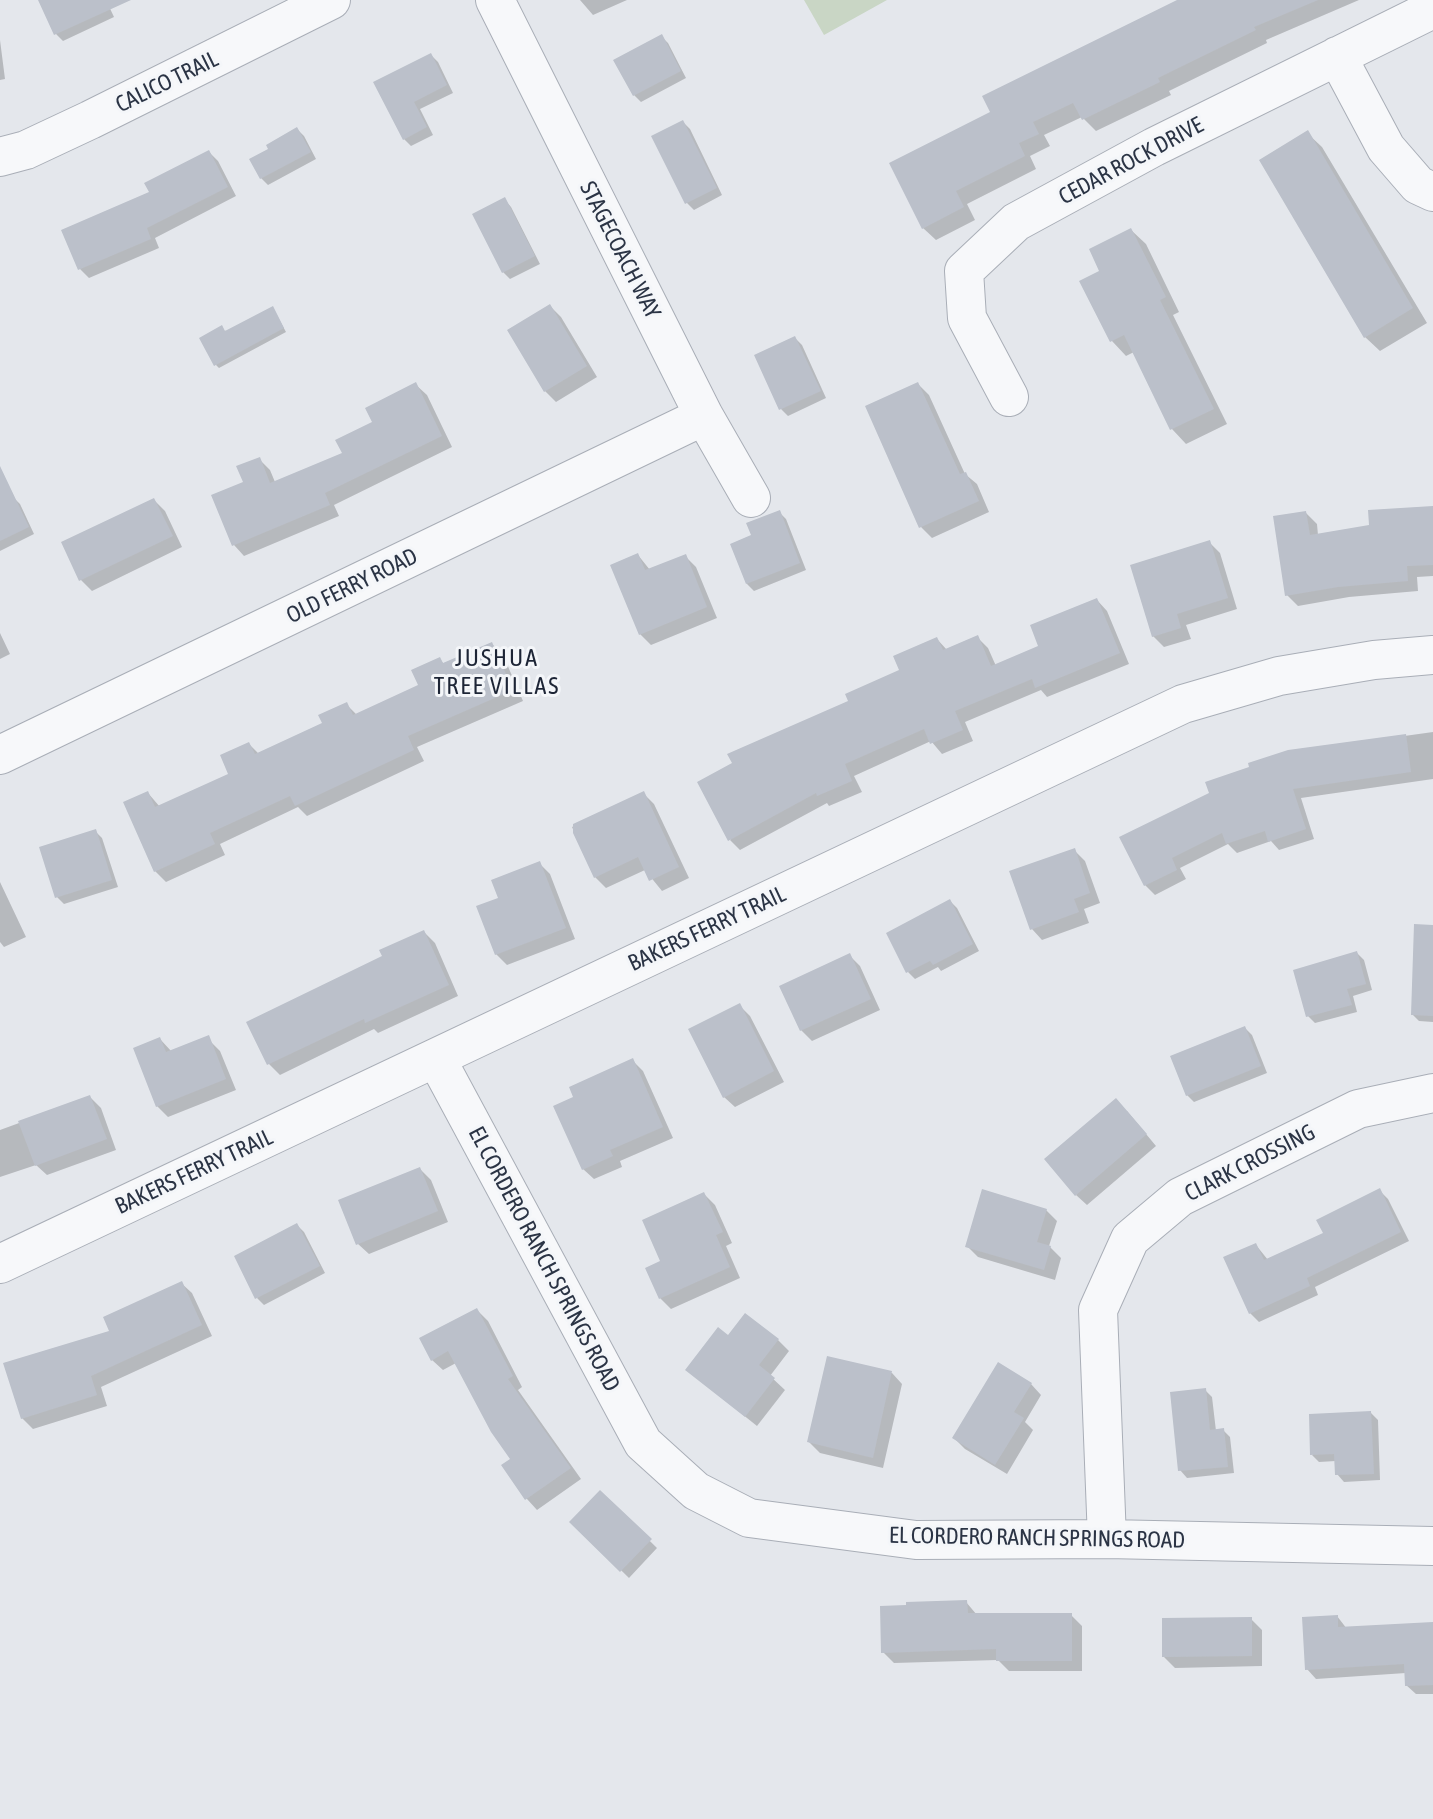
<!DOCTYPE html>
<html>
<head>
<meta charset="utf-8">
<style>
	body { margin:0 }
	canvas { display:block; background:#e4e7ec }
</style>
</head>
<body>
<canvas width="1433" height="1819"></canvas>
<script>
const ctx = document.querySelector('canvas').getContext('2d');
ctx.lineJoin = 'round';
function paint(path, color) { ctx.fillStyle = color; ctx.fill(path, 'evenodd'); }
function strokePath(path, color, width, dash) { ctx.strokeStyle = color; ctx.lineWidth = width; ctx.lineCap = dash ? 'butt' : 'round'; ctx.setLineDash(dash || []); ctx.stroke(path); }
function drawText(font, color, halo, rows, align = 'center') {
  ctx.font = font + ' "Asap Condensed",sans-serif'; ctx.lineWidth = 6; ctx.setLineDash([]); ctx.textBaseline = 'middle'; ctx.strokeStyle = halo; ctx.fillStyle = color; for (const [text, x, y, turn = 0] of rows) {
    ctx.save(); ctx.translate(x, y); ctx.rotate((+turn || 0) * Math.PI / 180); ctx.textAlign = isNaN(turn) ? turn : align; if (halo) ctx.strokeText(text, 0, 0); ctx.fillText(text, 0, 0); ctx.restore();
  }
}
const green = new Path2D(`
	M 804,0 L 887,0 L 824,35 Z`);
const shadow = new Path2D(`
	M 40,0 L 106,0 L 114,17 L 63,41 L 56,34 Z
	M 580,0 L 627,0 L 593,15 Z
	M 1182,0 L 1359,0 L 1266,40 L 1267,43 L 1169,91 L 1171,95 L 1096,131 L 1082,117 L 1044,135 L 1050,146 L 1030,156 L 1036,169 L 967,204 L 975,220 L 936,240 L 923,228 L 993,113 Z
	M 661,36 L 668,43 L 686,78 L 641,102 L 634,95 Z
	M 0,40 L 5,79 L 0,80 Z
	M 431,55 L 438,62 L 453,93 L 420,109 L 433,135 L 411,146 L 404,139 L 375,83 Z
	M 683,122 L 690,129 L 722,195 L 694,210 L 687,203 Z
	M 297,129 L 304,136 L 316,159 L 268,185 L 261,178 L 270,149 Z
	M 1307,133 L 1322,147 L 1427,323 L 1380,351 L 1365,337 Z
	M 209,152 L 218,161 L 236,196 L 155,238 L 159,248 L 89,278 L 80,269 L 63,230 L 151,193 Z
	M 505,200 L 511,207 L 540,264 L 510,279 L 503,272 Z
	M 1131,230 L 1146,244 L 1179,312 L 1173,315 L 1227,424 L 1186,444 L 1172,429 L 1134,352 L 1126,356 L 1112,341 L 1101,271 Z
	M 550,306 L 561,317 L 597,377 L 556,402 L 545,391 Z
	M 273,308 L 286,332 L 219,368 L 216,365 L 225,330 L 226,332 Z
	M 795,338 L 802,345 L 826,398 L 788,416 L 781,409 Z
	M 918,384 L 929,395 L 965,474 L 977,484 L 989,512 L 932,538 L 921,527 Z
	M 416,385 L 427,395 L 452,447 L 334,505 L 339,516 L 244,556 L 234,545 L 245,483 L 259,459 L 270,470 L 275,482 L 344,454 Z
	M 13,497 L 20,504 L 34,534 L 0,551 L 0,503 Z
	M 154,500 L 165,511 L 182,547 L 92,591 L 81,580 L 63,543 Z
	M 1433,508 L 1433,576 L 1417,577 L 1418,591 L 1349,597 L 1298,606 L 1287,595 L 1306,513 L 1317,524 L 1318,535 L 1371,526 Z
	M 779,512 L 786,519 L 806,570 L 754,591 L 747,584 L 753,536 Z
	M 1209,542 L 1220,553 L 1237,609 L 1186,625 L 1191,639 L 1164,647 L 1153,636 Z
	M 638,555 L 650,570 L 685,556 L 696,567 L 717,618 L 651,645 L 640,634 Z
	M 1097,600 L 1107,611 L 1129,664 L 1047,697 L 1041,690 L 965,722 L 973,741 L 942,754 L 931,741 L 854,776 L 862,792 L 829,806 L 827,803 L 740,850 L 730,840 L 850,702 L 902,671 L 937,639 L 947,650 L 978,638 L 988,648 L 996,666 L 1041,647 Z
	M 0,633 L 10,654 L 0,659 Z
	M 492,644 L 503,655 L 523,701 L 417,747 L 424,761 L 307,816 L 298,807 L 220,844 L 225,855 L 166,882 L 155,871 L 148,793 L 160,807 L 231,775 L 249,744 L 259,754 L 324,724 L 346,704 L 357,715 L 421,686 L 440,660 L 444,664 Z
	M 1433,732 L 1433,779 L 1301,798 L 1314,839 L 1279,850 L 1271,841 L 1237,853 L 1228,844 L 1180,868 L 1186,879 L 1155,895 L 1145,885 L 1211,794 L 1251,768 L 1289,752 Z
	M 643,793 L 654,804 L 689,878 L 662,891 L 645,870 L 606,888 L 595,877 L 572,827 Z
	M 95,831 L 102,838 L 118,887 L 64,904 L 57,897 Z
	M 1074,850 L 1085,861 L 1100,903 L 1084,909 L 1089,923 L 1042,940 L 1032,929 Z
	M 539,863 L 550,874 L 575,939 L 507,965 L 496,954 L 478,907 L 500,899 Z
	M 0,882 L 26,937 L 4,947 L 0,942 Z
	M 950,901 L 957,908 L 979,951 L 941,971 L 938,967 L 915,979 L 908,972 Z
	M 424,932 L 435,943 L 458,996 L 378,1033 L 374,1029 L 280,1075 L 269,1064 L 249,1023 L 384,957 Z
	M 1357,953 L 1364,960 L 1372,990 L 1353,996 L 1357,1012 L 1315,1023 L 1308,1016 Z
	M 849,955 L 860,966 L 880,1010 L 812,1041 L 801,1030 L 782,986 Z
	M 1433,968 L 1433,1022 L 1419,1021 L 1412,1014 Z
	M 739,1005 L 750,1016 L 784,1082 L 735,1107 L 724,1097 Z
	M 1245,1028 L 1252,1035 L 1267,1073 L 1194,1102 L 1187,1095 Z
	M 160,1039 L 172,1052 L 209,1040 L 220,1051 L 236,1090 L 168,1117 L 157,1106 Z
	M 632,1060 L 643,1071 L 673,1138 L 620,1161 L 622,1167 L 594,1179 L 583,1169 L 576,1098 Z
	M 90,1097 L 101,1108 L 116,1150 L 47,1175 L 36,1165 L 0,1177 L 0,1130 Z
	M 1127,1111 L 1156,1146 L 1087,1205 L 1076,1195 Z
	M 420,1169 L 431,1180 L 448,1222 L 369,1254 L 358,1244 Z
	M 1379,1190 L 1388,1199 L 1409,1241 L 1315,1287 L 1318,1295 L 1259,1322 L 1250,1313 L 1256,1245 L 1268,1260 L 1325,1234 Z
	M 704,1194 L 715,1205 L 732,1243 L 726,1246 L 740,1278 L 671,1309 L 660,1298 L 662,1262 Z
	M 1046,1210 L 1057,1221 L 1049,1246 L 1061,1258 L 1055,1280 L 978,1257 L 967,1246 Z
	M 297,1225 L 304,1232 L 325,1273 L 264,1305 L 257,1298 Z
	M 181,1283 L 192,1293 L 212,1336 L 101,1387 L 107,1406 L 33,1429 L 22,1418 L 112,1332 Z
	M 477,1310 L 488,1321 L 522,1387 L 518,1390 L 581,1479 L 537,1510 L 527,1499 L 503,1466 L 512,1460 L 456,1363 L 443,1370 L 432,1360 Z
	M 729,1337 L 778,1340 L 789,1351 L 770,1376 L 785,1390 L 757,1426 L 687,1370 Z
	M 828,1358 L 892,1373 L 902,1384 L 883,1468 L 820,1453 L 809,1442 Z
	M 1031,1384 L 1041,1395 L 1025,1422 L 1033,1430 L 1007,1474 L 965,1449 L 954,1438 Z
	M 1205,1390 L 1212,1397 L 1216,1431 L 1223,1430 L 1230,1437 L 1234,1473 L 1187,1478 L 1180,1470 Z
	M 1371,1413 L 1378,1420 L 1380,1480 L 1344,1482 L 1337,1474 L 1336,1461 L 1319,1462 L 1312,1455 Z
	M 600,1492 L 657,1548 L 629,1578 L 572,1522 Z
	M 966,1602 L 977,1615 L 1071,1615 L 1082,1626 L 1082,1671 L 1009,1671 L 998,1660 L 894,1663 L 883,1652 Z
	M 1337,1616 L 1347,1629 L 1433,1624 L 1433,1694 L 1416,1694 L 1406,1685 L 1406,1673 L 1316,1679 L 1307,1669 Z
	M 1251,1619 L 1262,1630 L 1262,1666 L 1175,1668 L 1164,1657 Z`);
const building = new Path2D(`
	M 38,0 L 131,0 L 54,35 Z
	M 1177,0 L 1318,0 L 1254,27 L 1256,30 L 1158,78 L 1160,82 L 1082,120 L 1073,103 L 1033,122 L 1039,134 L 1019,143 L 1025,156 L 956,191 L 964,207 L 922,229 L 889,163 L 990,112 L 982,96 Z
	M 662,34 L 681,71 L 633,96 L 613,60 Z
	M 431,53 L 447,85 L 414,102 L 427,127 L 403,140 L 373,82 Z
	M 683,120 L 717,188 L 685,204 L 651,136 Z
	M 297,127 L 311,152 L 260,179 L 249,159 L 268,149 L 266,145 Z
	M 1308,130 L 1413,308 L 1364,338 L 1259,160 Z
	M 209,150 L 228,187 L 147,228 L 151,239 L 78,270 L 61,230 L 149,192 L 144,183 Z
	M 505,197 L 535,256 L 502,273 L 472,214 Z
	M 1131,228 L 1166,297 L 1160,300 L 1214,409 L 1170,430 L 1124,335 L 1110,342 L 1079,281 L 1099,271 L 1089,249 Z
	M 550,304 L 587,366 L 544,392 L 507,330 Z
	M 273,306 L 284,328 L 214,366 L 199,338 L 222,325 L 225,331 Z
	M 795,336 L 821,391 L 779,410 L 754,355 Z
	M 416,382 L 442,436 L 325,493 L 330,505 L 232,546 L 211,495 L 243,482 L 236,466 L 260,457 L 270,483 L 342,453 L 335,440 L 372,422 L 365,408 Z
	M 918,382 L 960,474 L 966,472 L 979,501 L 919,528 L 865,406 Z
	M 0,466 L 29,527 L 0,541 Z
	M 154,498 L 173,536 L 79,581 L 61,542 Z
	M 1433,506 L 1433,565 L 1407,566 L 1408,581 L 1338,587 L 1285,596 L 1273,516 L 1306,511 L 1310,535 L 1369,525 L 1368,510 Z
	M 780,510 L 800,563 L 746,584 L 730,544 L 751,535 L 746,523 Z
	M 1210,540 L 1228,598 L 1177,614 L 1181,628 L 1152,637 L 1130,565 Z
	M 638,553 L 645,570 L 686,554 L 707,607 L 639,635 L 610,565 Z
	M 1097,598 L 1120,653 L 1035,688 L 1032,679 L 955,711 L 963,730 L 930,744 L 924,729 L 845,764 L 852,781 L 817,796 L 816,793 L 728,841 L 697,782 L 732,763 L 727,754 L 848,701 L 845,694 L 899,670 L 893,656 L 937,637 L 943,650 L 978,635 L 991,666 L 1038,646 L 1030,625 Z
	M 492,642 L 513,690 L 408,736 L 414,750 L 295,806 L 290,796 L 210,833 L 215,844 L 154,872 L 123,802 L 148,791 L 155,807 L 228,774 L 220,755 L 249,742 L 255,754 L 322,723 L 318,715 L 347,702 L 353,715 L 418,685 L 411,670 L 440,657 L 443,663 Z
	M 1406,734 L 1411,772 L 1293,789 L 1306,829 L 1268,842 L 1265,831 L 1226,844 L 1222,833 L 1172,858 L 1177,870 L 1144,886 L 1119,837 L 1209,793 L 1205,782 L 1249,767 L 1248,763 L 1288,750 Z
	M 644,791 L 679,867 L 649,881 L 638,857 L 594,878 L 573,833 L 573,824 Z
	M 96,829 L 112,880 L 55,898 L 39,847 Z
	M 1075,848 L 1090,893 L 1074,899 L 1079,912 L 1030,930 L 1009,871 Z
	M 540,861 L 566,928 L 495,955 L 476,906 L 498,898 L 491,880 Z
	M 950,899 L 973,944 L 933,965 L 930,961 L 906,973 L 886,933 Z
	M 1414,924 L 1433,925 L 1433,1016 L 1411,1015 Z
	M 424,930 L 449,985 L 365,1023 L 364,1019 L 267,1065 L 246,1022 L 382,956 L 379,950 Z
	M 1357,951 L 1366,984 L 1347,989 L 1352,1005 L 1306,1017 L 1293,970 Z
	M 850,953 L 871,999 L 800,1031 L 779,986 Z
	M 740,1003 L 774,1071 L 723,1098 L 688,1029 Z
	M 1245,1026 L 1261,1066 L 1186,1096 L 1170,1056 Z
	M 209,1035 L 226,1079 L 156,1107 L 133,1048 L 160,1037 L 166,1052 Z
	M 633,1058 L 663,1127 L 610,1150 L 613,1156 L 582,1170 L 553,1106 L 573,1097 L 569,1087 Z
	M 90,1095 L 107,1139 L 35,1166 L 18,1121 Z
	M 1116,1098 L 1147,1134 L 1075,1196 L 1044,1159 Z
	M 420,1167 L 438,1211 L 356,1245 L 338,1200 Z
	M 1380,1188 L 1401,1232 L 1307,1278 L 1310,1286 L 1249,1314 L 1223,1257 L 1256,1243 L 1264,1260 L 1323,1233 L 1316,1220 Z
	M 982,1189 L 1047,1209 L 1037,1242 L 1051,1246 L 1044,1270 L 965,1247 Z
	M 704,1192 L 723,1232 L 716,1235 L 730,1267 L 659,1299 L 645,1268 L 660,1261 L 642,1220 Z
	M 297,1223 L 320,1266 L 255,1299 L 234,1256 Z
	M 182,1281 L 202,1325 L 91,1376 L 97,1395 L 21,1419 L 3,1363 L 109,1331 L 103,1317 Z
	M 477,1308 L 513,1376 L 508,1379 L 571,1468 L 525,1500 L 501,1465 L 510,1459 L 491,1432 L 448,1351 L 431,1361 L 419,1338 Z
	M 745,1313 L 779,1339 L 759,1365 L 775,1378 L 745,1417 L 685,1370 L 718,1327 L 728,1335 Z
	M 827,1356 L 892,1371 L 873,1458 L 807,1442 Z
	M 998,1362 L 1032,1383 L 1014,1412 L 1024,1418 L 995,1465 L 952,1438 Z
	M 1206,1388 L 1210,1430 L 1224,1428 L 1228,1467 L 1178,1471 L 1170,1392 Z
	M 1371,1411 L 1374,1474 L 1335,1475 L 1334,1454 L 1310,1455 L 1309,1414 Z
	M 600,1490 L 652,1539 L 620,1572 L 569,1522 Z
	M 967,1600 L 968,1613 L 1072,1613 L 1072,1661 L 996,1661 L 996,1649 L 881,1653 L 880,1606 L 906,1605 L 906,1602 Z
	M 1338,1615 L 1338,1627 L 1433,1622 L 1433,1685 L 1405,1686 L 1404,1664 L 1305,1670 L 1302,1617 Z
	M 1252,1617 L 1252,1656 L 1162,1657 L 1162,1618 Z`);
const minor = new Path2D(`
	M 495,0 L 704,416 L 751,498
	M 1337,56 L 1386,148 L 1418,185 L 1433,192
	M 0,157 L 26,150 L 90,120 L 331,0
	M 1009,397 L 967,318 L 964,271 L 1016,222 L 1154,147 L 1433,9
	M 0,755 L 704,416
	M 436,1058 L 643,1443 L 696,1491 L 749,1518 L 916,1540 L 1107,1539 L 1433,1546
	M 0,1264 L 1183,704 L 1279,676 L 1374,660 L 1433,655
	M 1107,1539 L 1098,1310 L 1130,1239 L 1180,1197 L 1358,1109 L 1433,1093`);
const streetNames = [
	["CALICO TRAIL",167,82,-26],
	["CEDAR ROCK DRIVE",1131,161,-28],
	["STAGECOACH WAY",620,250,63],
	["OLD FERRY ROAD",352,586,-26],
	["BAKERS FERRY TRAIL",707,929,-25],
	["CLARK CROSSING",1250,1163,-27],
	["BAKERS FERRY TRAIL",194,1172,-25],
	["EL CORDERO RANCH SPRINGS ROAD",544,1259,62],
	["EL CORDERO RANCH SPRINGS ROAD",1037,1538,1]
];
const neighbourhoodNames = [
	["JUSHUA",497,658],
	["TREE VILLAS",497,686]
];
paint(green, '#c9d6c5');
paint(shadow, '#0003');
paint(building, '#bbc0ca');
strokePath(minor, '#a9aeb7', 40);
strokePath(minor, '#f7f8fa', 38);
drawText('23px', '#2b3445', '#f4f6f9', streetNames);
ctx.letterSpacing = '2px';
drawText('24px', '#1d2536', '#f4f6f9', neighbourhoodNames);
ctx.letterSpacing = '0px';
</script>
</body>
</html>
